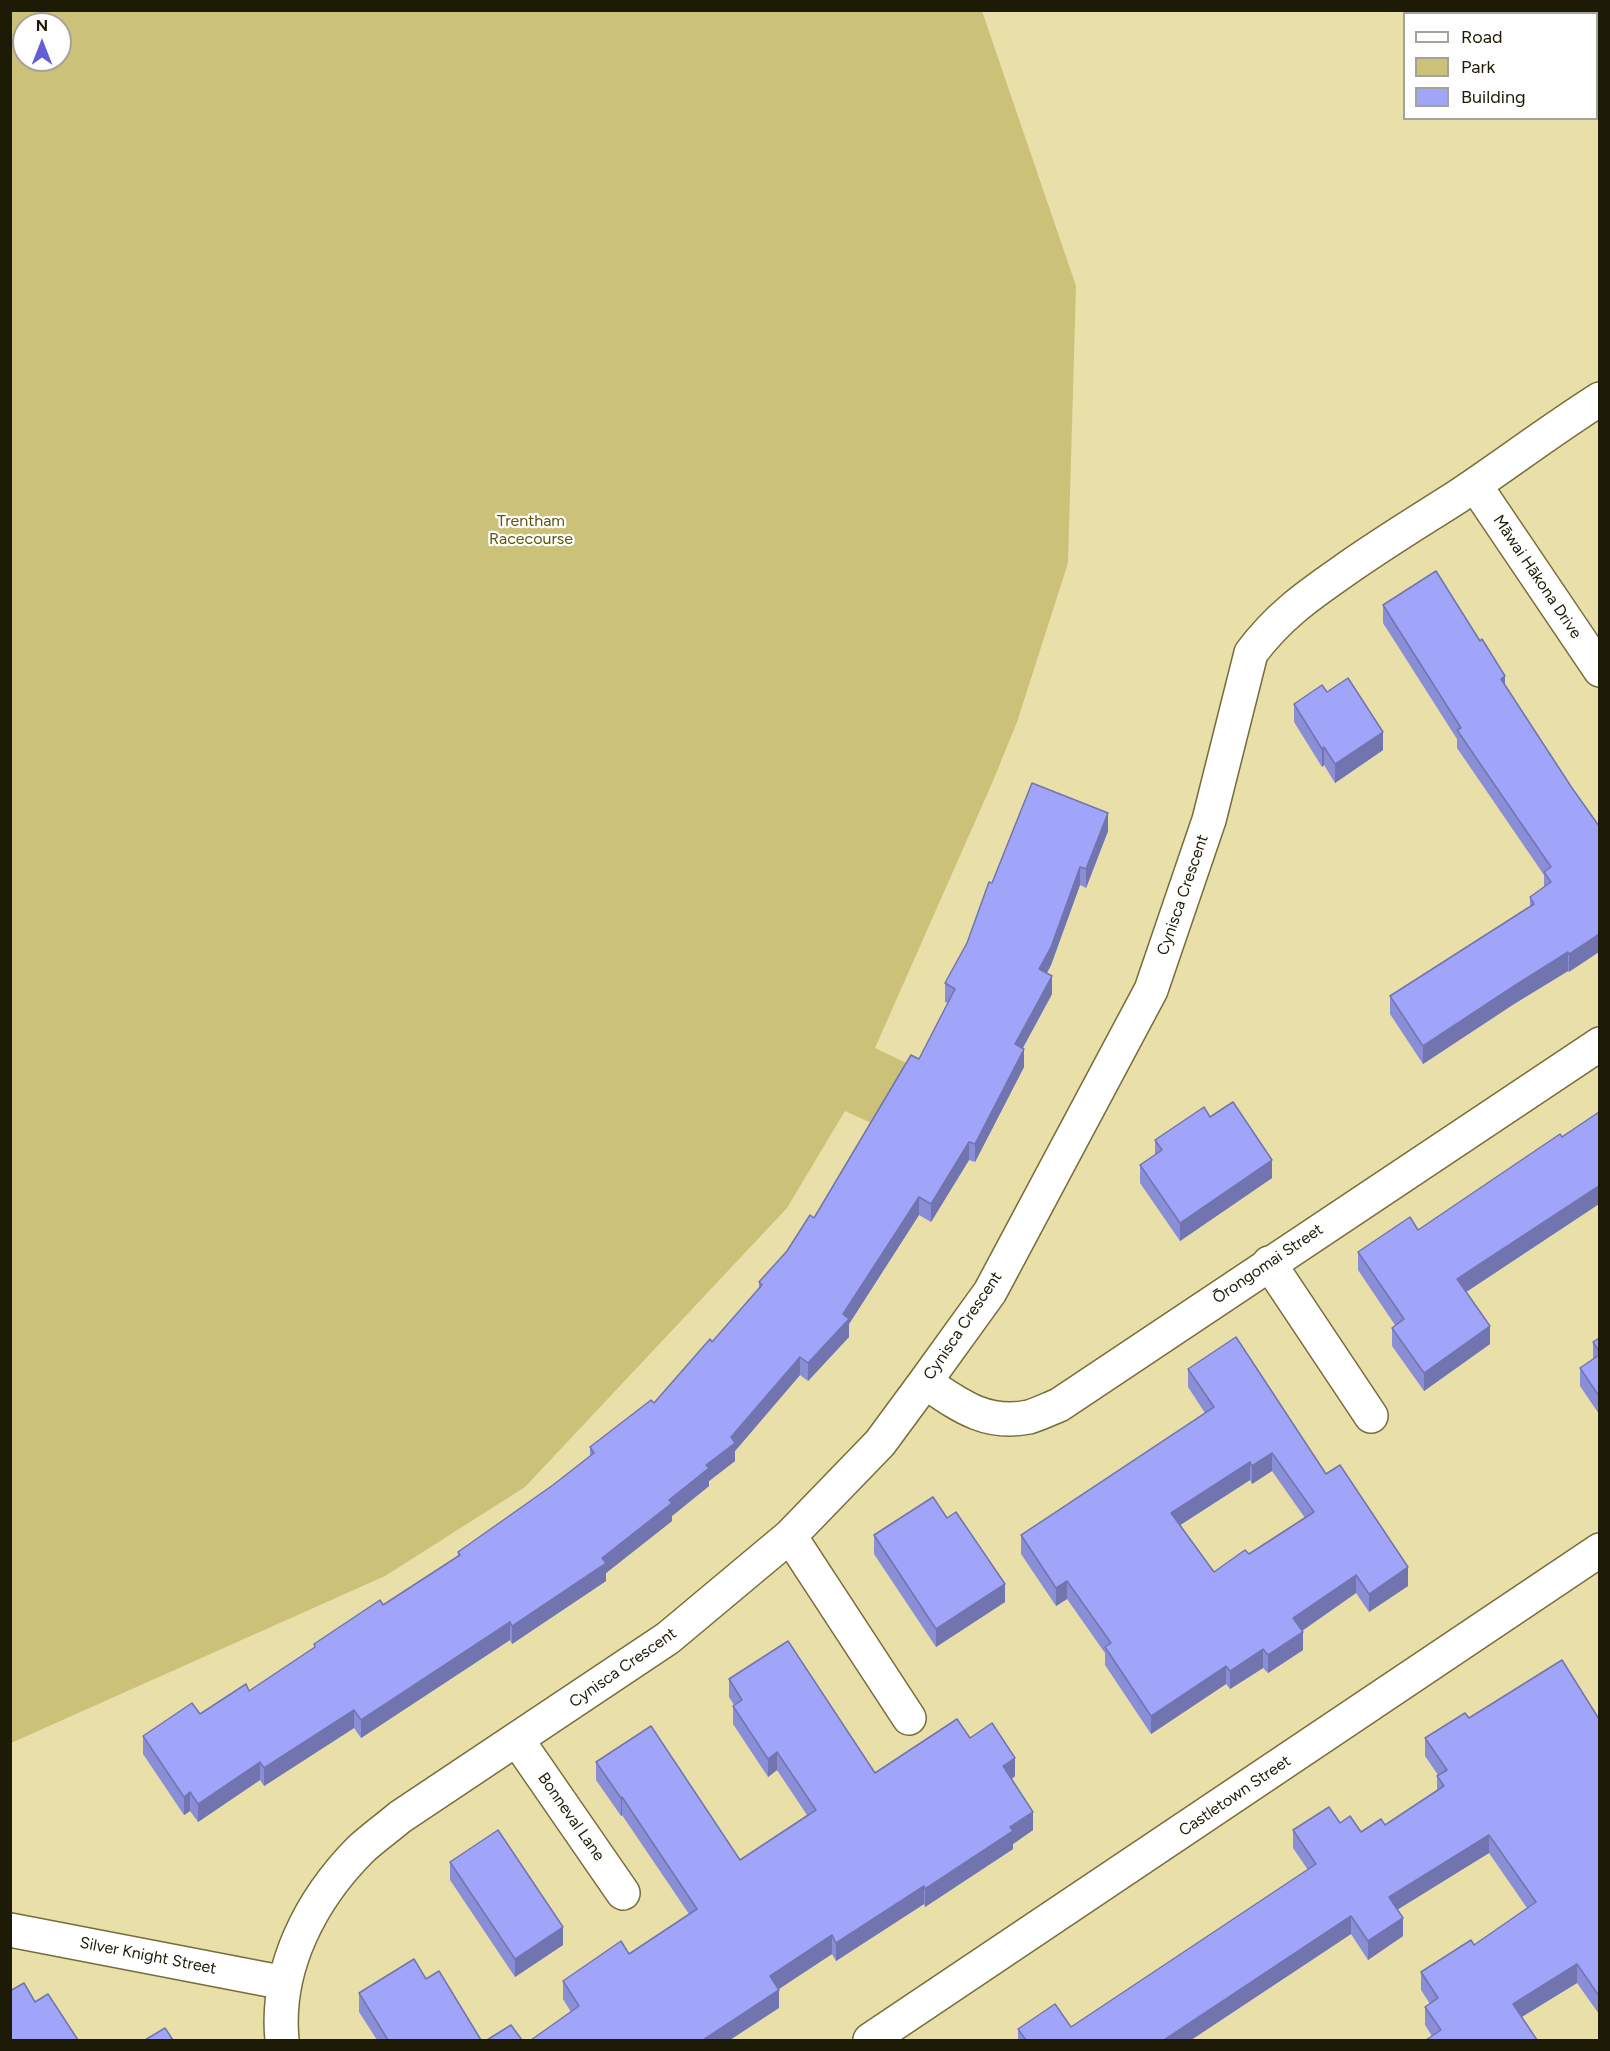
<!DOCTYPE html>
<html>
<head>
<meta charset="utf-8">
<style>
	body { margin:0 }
	#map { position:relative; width:1610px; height:2051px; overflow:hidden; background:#e8dfa9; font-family:Figtree,sans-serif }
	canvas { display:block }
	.frame { position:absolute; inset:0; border:12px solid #1d1a05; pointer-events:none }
	.legend { position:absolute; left:1403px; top:12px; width:195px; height:108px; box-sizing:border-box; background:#fefefe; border:2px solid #a4a39a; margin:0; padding:8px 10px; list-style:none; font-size:18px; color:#1d1a05 }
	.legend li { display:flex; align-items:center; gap:12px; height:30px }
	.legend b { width:30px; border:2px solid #a4a39a }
	.north { position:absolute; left:12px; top:12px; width:60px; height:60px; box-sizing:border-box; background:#fefefe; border:2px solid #a4a39a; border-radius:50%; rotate:0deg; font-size:16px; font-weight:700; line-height:24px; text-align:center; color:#1d1a05 }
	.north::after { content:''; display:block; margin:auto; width:21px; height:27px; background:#635ed6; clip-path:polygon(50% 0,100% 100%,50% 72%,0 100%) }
</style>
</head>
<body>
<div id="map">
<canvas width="1610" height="2051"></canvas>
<div class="frame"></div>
<ul class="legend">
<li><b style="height:8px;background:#fff"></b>Road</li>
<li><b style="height:16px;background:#ccc178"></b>Park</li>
<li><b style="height:16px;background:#a1a5f9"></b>Building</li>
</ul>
<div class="north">N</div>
</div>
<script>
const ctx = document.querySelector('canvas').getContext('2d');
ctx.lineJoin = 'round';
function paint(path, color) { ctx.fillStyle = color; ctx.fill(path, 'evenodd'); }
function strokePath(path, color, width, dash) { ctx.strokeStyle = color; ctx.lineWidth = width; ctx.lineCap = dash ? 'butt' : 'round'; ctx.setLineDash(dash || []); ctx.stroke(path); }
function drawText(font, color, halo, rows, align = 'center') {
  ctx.font = font + ' Figtree,sans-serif'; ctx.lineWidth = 4.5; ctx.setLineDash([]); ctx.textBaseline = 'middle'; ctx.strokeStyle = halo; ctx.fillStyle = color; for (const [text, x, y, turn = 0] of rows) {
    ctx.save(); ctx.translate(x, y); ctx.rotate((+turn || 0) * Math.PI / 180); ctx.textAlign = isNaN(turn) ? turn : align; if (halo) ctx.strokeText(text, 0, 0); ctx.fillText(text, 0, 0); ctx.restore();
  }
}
const green = new Path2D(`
	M 10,11 L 982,11 L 1076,286 L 1068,563 L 1017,722 L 993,781 L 875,1048 L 925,1072 L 895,1134 L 845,1111 L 787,1208 L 525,1487 L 385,1576 L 11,1743 ZM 24,24 L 60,24 L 60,60 L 24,60 Z`);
const minor = new Path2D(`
	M 1475,485 L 1600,670
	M 1269,1263 L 1371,1416
	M 925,1382 C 959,1405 986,1426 1029,1417 C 1039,1414 1049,1409 1059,1405 L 1600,1044
	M 790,1536 L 909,1718
	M 518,1741 L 623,1893
	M 10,1930 L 285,1983
	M 282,2040 C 275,1968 311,1899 361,1849 C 373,1838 387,1828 400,1817 L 668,1638 L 790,1536 L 880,1443 L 925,1382 L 990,1292 L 1151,990 L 1209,820 L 1251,653 C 1278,617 1306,597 1342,572 C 1380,545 1418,522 1457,497 C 1505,465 1551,430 1600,399
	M 870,2040 L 1600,1550`);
const wall = new Path2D(`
	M 1383,605 L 1505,686 L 1572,788 L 1569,972 L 1568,971 L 1514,1004 L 1423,1064 L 1390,1014 L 1390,996 L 1530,907 L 1530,897 L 1544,887 L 1544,875 L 1457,748 L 1457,739 L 1383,623 Z
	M 1327,692 L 1383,750 L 1335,783 L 1324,765 L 1322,767 L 1294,722 L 1294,704 Z
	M 1108,831 L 1086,888 L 1080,885 L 1051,965 L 1047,973 L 1052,994 L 1023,1048 L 1024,1067 L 975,1162 L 969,1160 L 931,1222 L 919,1215 L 849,1324 L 849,1337 L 808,1381 L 800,1375 L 735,1451 L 735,1461 L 709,1481 L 709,1486 L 672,1516 L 672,1521 L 606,1573 L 606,1581 L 512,1644 L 510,1640 L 361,1738 L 354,1728 L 264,1786 L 260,1780 L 198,1822 L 190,1811 L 184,1815 L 143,1754 L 143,1736 L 200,1714 L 249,1691 L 314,1648 L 314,1644 L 383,1605 L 458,1556 L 458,1552 L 553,1485 L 590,1456 L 590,1447 L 654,1403 L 712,1342 L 759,1289 L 759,1282 L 787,1251 L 814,1218 L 919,1059 L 948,1003 L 945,1002 L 945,983 L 967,943 L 992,883 Z
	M 1599,1112 L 1599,1204 L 1466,1292 L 1490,1344 L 1424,1391 L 1392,1346 L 1392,1328 L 1395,1325 L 1358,1270 L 1358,1252 L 1418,1230 Z
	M 1210,1117 L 1272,1178 L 1180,1241 L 1140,1183 L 1140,1165 L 1155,1155 L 1155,1140 Z
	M 1599,1338 L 1599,1414 L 1580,1386 L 1580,1368 L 1593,1359 L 1593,1342 Z
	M 1188,1369 L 1326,1474 L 1408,1586 L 1369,1612 L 1356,1593 L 1302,1631 L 1303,1650 L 1268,1673 L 1263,1668 L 1230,1689 L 1226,1684 L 1151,1734 L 1105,1665 L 1105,1653 L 1067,1599 L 1056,1606 L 1021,1554 L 1021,1535 L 1205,1413 L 1188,1387 ZM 1272,1471 L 1305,1518 L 1249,1554 L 1214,1572 L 1180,1525 L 1250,1480 L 1252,1484 Z
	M 947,1518 L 1005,1602 L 936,1647 L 874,1554 L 874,1535 Z
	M 729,1679 L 875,1773 L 970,1738 L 1015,1776 L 1012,1779 L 1033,1830 L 1013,1844 L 1013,1849 L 925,1907 L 924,1904 L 836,1961 L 832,1954 L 778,1989 L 779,2008 L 571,2012 L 563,1999 L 563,1981 L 629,1954 L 689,1914 L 622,1815 L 621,1816 L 596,1780 L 596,1762 L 740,1860 L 807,1815 L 777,1770 L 768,1777 L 733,1724 L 733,1706 L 734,1705 L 729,1697 Z
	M 1469,1718 L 1599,1719 L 1599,2014 L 1577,1983 L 1522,2017 L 1537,2040 L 1432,2036 L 1425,2025 L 1425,2007 L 1430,2004 L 1421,1990 L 1421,1972 L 1474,1945 L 1527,1908 L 1489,1853 L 1397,1909 L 1403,1936 L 1368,1960 L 1351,1934 L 1191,2040 L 1018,2040 L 1018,2029 L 1071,2027 L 1308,1870 L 1293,1848 L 1293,1830 L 1340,1823 L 1361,1832 L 1385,1825 L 1437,1790 L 1437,1776 L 1438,1775 L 1425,1756 L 1425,1738 Z
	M 450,1862 L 563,1945 L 515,1977 L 450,1880 Z
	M 426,1979 L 481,2040 L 377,2040 L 359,2012 L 359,1993 Z`);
const shadedWall = new Path2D(`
	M 1505,676 L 1505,694 L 1501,679 Z
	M 1383,732 L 1383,750 L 1335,783 L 1335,764 Z
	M 1324,747 L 1324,765 L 1322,767 L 1322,749 Z
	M 1108,813 L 1108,831 L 1086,888 L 1086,869 Z
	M 1080,867 L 1080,885 L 1051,965 L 1039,987 L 1039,969 Z
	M 1599,934 L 1599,952 L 1569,972 L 1569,954 Z
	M 1568,952 L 1568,971 L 1514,1004 L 1423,1064 L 1423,1046 L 1514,986 Z
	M 1052,976 L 1052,994 L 1015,1062 L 1015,1044 Z
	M 1024,1049 L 1024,1067 L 975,1162 L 975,1144 Z
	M 969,1142 L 969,1160 L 931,1222 L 931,1204 Z
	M 1272,1160 L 1272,1178 L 1180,1241 L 1180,1223 Z
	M 1599,1186 L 1599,1204 L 1457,1298 L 1457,1279 Z
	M 919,1197 L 919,1215 L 849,1324 L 849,1337 L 808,1381 L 808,1363 L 843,1314 Z
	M 1490,1326 L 1490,1344 L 1424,1391 L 1424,1373 Z
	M 800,1357 L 800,1375 L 735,1451 L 735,1461 L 709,1481 L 709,1486 L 672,1516 L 672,1521 L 606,1573 L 606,1581 L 512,1644 L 512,1626 L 602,1558 L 669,1500 L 706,1465 Z
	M 1272,1453 L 1272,1471 L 1252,1484 L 1252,1466 Z
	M 1250,1462 L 1250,1480 L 1171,1531 L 1171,1513 Z
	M 1408,1567 L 1408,1586 L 1369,1612 L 1369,1594 Z
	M 1356,1575 L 1356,1593 L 1293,1637 L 1293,1618 Z
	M 1067,1581 L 1067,1599 L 1056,1606 L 1056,1588 Z
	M 1005,1584 L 1005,1602 L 936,1647 L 936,1629 Z
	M 510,1622 L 510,1640 L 361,1738 L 361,1720 Z
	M 1303,1632 L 1303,1650 L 1268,1673 L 1268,1655 Z
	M 1263,1649 L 1263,1668 L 1230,1689 L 1230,1671 Z
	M 1226,1666 L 1226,1684 L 1151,1734 L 1151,1716 Z
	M 354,1710 L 354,1728 L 264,1786 L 264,1768 Z
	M 777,1752 L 777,1770 L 768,1777 L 768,1759 Z
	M 1015,1758 L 1015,1776 L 1003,1784 L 1003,1766 Z
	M 260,1762 L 260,1780 L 198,1822 L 198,1804 Z
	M 190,1792 L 190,1811 L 184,1815 L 184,1797 Z
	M 622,1797 L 622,1815 L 621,1816 L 621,1798 Z
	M 1033,1812 L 1033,1830 L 1013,1844 L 1013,1849 L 925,1907 L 925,1889 Z
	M 1489,1835 L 1489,1853 L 1389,1915 L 1389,1897 Z
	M 924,1886 L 924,1904 L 836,1961 L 836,1943 Z
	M 1351,1916 L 1351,1934 L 1191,2040 L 1164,2040 Z
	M 1403,1918 L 1403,1936 L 1368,1960 L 1368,1941 Z
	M 563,1927 L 563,1945 L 515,1977 L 515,1959 Z
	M 832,1935 L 832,1954 L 770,1995 L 770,1976 Z
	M 1577,1964 L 1577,1983 L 1513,2022 L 1513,2004 Z
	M 779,1990 L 779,2008 L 730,2040 L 703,2040 Z`);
const building = new Path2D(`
	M 1436,571 L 1480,641 L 1482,639 L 1505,676 L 1501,679 L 1572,788 L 1599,826 L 1599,934 L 1569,954 L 1568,952 L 1514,986 L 1423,1046 L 1390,996 L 1534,904 L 1530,897 L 1551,882 L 1544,872 L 1551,867 L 1457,730 L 1461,728 L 1383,605 Z
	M 1348,678 L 1383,732 L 1335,764 L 1324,747 L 1322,749 L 1294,704 L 1322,685 L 1327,692 Z
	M 1032,783 L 1108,813 L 1086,869 L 1080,867 L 1051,947 L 1039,969 L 1052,976 L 1015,1044 L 1024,1049 L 975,1144 L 969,1142 L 931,1204 L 919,1197 L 843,1314 L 849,1319 L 808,1363 L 800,1357 L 731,1437 L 735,1443 L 706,1465 L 709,1468 L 669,1500 L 672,1503 L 602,1558 L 606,1563 L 512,1626 L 510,1622 L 361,1720 L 354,1710 L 264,1768 L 260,1762 L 198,1804 L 190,1792 L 184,1797 L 143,1736 L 192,1703 L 200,1714 L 246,1684 L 249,1691 L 315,1647 L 314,1644 L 380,1600 L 383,1605 L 460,1555 L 458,1552 L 553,1485 L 594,1453 L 590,1447 L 651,1400 L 654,1403 L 710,1339 L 712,1342 L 762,1285 L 759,1282 L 787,1251 L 810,1215 L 814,1218 L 911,1055 L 919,1059 L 955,989 L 945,983 L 967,943 L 989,882 L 992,883 Z
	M 1233,1102 L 1272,1160 L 1180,1223 L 1140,1165 L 1162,1150 L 1155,1140 L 1204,1107 L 1210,1117 Z
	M 1599,1112 L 1599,1186 L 1457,1279 L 1490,1326 L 1424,1373 L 1392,1328 L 1404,1319 L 1358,1252 L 1410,1217 L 1418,1230 L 1560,1134 L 1562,1137 Z
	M 1236,1337 L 1326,1474 L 1340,1465 L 1408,1567 L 1369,1594 L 1356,1575 L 1293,1618 L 1303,1632 L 1268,1655 L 1263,1649 L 1230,1671 L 1226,1666 L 1151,1716 L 1105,1647 L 1111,1643 L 1067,1581 L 1056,1588 L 1021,1535 L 1214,1407 L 1188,1369 ZM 1272,1453 L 1314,1512 L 1249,1554 L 1245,1550 L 1214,1572 L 1171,1513 L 1250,1462 L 1252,1466 Z
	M 1599,1338 L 1599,1351 L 1593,1342 Z
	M 1599,1355 L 1599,1396 L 1580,1368 Z
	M 933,1497 L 947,1518 L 956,1512 L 1005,1584 L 936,1629 L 874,1535 Z
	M 788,1641 L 875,1773 L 957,1719 L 970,1738 L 992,1723 L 1015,1758 L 1003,1766 L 1033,1812 L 1010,1827 L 1013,1831 L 925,1889 L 924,1886 L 836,1943 L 832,1935 L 770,1976 L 779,1990 L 703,2040 L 531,2040 L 579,2006 L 563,1981 L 621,1941 L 629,1954 L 697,1909 L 622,1797 L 621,1798 L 596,1762 L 651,1726 L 740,1860 L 816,1810 L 777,1752 L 768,1759 L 733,1706 L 742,1700 L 729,1679 Z
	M 1562,1660 L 1599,1719 L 1599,1996 L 1577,1964 L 1513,2004 L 1537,2040 L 1426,2040 L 1441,2030 L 1425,2007 L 1438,1998 L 1421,1972 L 1471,1940 L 1474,1945 L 1536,1902 L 1489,1835 L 1389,1897 L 1403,1918 L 1368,1941 L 1351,1916 L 1164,2040 L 1026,2040 L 1018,2029 L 1055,2004 L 1071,2027 L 1316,1864 L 1293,1830 L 1329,1807 L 1340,1823 L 1350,1816 L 1361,1832 L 1381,1819 L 1385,1825 L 1444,1786 L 1437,1776 L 1447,1770 L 1425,1738 L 1465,1713 L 1469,1718 Z
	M 498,1830 L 563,1927 L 515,1959 L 450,1862 Z
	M 414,1959 L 426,1979 L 439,1971 L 481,2040 L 388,2040 L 359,1993 Z
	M 24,1983 L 35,2002 L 48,1994 L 78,2040 L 10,2040 L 10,1991 Z
	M 511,2025 L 522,2040 L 487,2040 Z
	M 165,2028 L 173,2040 L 145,2040 Z`);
const parkNames = [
	["Trentham",531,521],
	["Racecourse",531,539]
];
const streetNames = [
	["Māwai Hākona Drive",1537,577,56],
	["Cynisca Crescent",1183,895,-71],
	["Ōrongomai Street",1268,1264,-34],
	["Cynisca Crescent",963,1326,-56],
	["Cynisca Crescent",623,1668,-35],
	["Castletown Street",1235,1796,-34],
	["Bonneval Lane",571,1817,55],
	["Silver Knight Street",148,1956,11]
];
paint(green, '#ccc178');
strokePath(minor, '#756d3a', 36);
strokePath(minor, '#fff', 33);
paint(wall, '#8a8ed6');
paint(shadedWall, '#7174ae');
paint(building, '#a1a5f9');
strokePath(building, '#7174ae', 1.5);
drawText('16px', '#605506', '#fefefe', parkNames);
drawText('16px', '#1d1a05', '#fefefe', streetNames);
</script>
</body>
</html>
